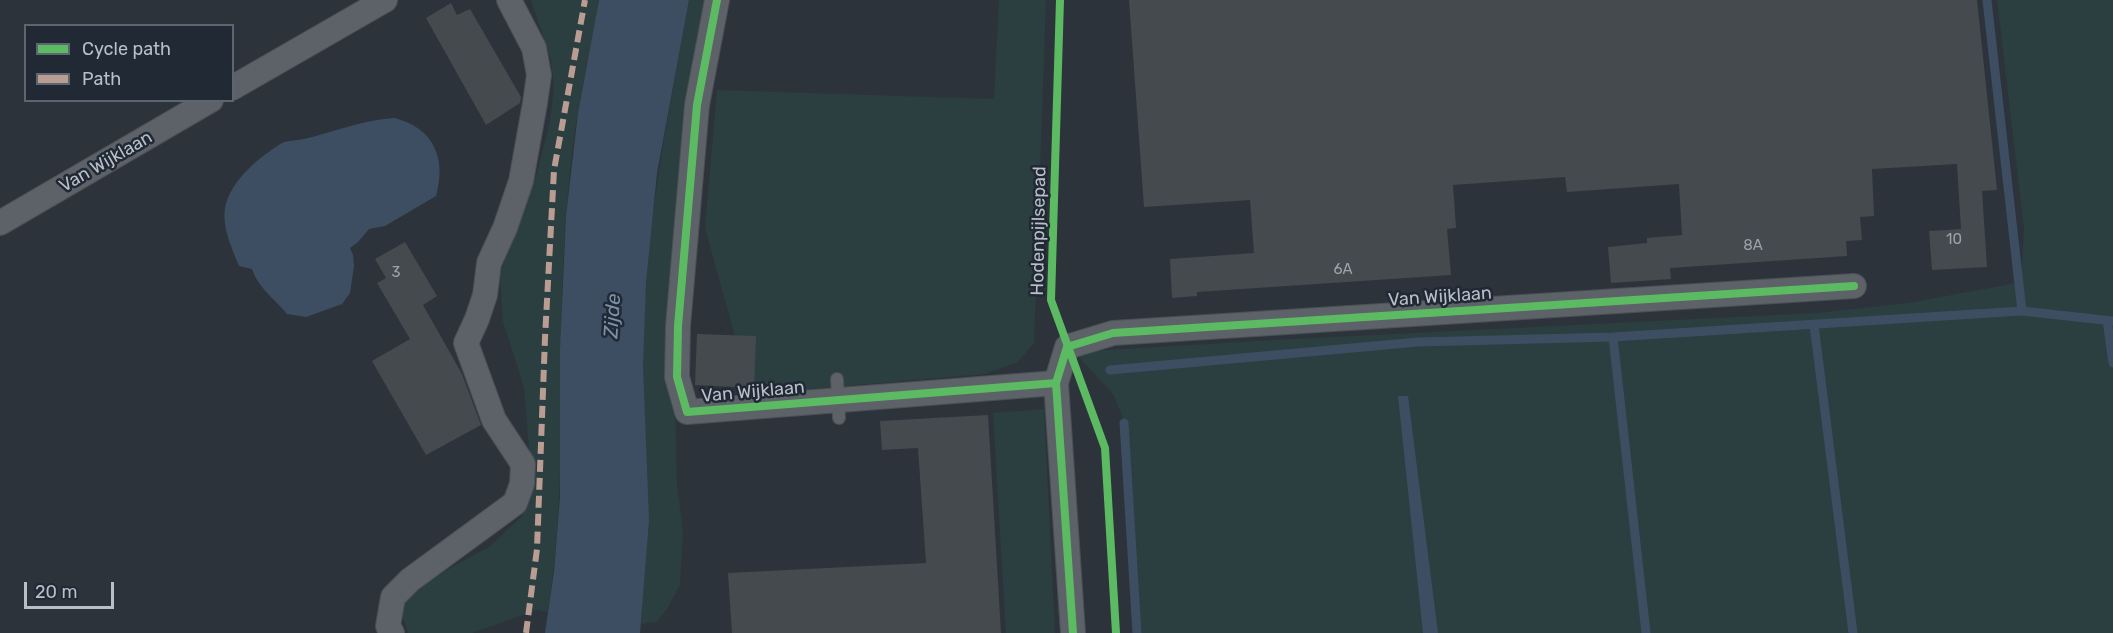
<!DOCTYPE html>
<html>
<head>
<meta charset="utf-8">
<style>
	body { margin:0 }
	#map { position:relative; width:2113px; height:633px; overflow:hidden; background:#2d333a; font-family:Rubik,sans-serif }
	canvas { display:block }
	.legend { position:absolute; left:24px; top:24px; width:210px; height:78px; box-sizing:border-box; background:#202934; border:2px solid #5d6570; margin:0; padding:8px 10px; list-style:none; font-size:18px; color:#b8bfc9 }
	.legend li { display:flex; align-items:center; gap:12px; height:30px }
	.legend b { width:30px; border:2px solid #5d6570 }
	.scale { position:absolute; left:24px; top:582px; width:90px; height:27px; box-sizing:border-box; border:3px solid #b8bfc9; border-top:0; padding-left:8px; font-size:18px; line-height:21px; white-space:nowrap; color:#b8bfc9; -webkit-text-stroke:4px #202934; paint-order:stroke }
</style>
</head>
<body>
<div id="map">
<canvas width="2113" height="633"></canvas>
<ul class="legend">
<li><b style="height:8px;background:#5cba63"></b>Cycle path</li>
<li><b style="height:8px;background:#b99d93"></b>Path</li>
</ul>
<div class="scale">20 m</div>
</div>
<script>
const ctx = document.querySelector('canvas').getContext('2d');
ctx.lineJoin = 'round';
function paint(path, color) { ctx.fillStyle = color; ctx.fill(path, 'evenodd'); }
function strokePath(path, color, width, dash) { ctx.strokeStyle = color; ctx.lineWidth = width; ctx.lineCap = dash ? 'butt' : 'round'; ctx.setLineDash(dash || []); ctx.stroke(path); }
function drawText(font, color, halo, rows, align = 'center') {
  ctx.font = font + ' Rubik,sans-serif'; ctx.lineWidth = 5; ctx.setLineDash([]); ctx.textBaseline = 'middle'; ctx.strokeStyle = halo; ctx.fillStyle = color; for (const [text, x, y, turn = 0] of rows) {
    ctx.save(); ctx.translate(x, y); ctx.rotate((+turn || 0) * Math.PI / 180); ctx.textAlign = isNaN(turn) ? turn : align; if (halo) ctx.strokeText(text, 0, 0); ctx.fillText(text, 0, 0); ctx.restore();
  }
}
const green = new Path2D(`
	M 531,0 L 599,0 C 593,38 584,75 578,112 C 572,146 569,182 566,216 C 556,348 569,481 548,612 L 537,610 L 472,633 L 408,633 L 399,604 L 409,599 L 430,579 L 489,547 L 522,516 L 527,494 L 530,460 L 524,387 L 503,322 L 500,278 L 505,257 L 537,173 L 550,121 L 554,87 L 551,60 Z
	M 689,0 L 718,0 L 675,400 L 677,486 L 683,531 L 680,585 L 667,609 L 656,622 L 641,624 C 647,510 638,396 646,283 C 653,187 672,94 689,0 Z
	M 999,0 L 1046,0 L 1034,343 L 1018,362 L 985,374 L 751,394 L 705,228 L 717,90 L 994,99 Z
	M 1997,0 L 2113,0 L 2113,633 L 1138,633 L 1125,423 L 1113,394 L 1074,352 L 1274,340 L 1817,313 L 1909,303 L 2021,282 L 2024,229 Z
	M 1044,409 L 1055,633 L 1006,633 L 993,413 Z`);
const water = new Path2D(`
	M 599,0 L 689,0 L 657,173 L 646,283 L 643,366 L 649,520 L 640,633 L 545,633 L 554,572 L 560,497 L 560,350 L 566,216 L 578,113 Z
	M 394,118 C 433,127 447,158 436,196 L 385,226 L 369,229 L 358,242 L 350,248 L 353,255 L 354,266 L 350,293 L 342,304 L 306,317 L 287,314 C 274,298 259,289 252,269 L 239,266 C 232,248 222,228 225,208 C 230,181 259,157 282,143 C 288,140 297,141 304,139 C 334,132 362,120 394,118 Z
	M 1398,396 L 1408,396 L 1438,633 L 1423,633 Z`);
const stream = new Path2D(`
	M 1987,0 L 2022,311
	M 2107,320 L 2113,363
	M 1814,325 L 1853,633
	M 1613,337 L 1646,633
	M 1110,370 L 1418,342 L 1613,337 L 2022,311 L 2113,321
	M 1124,423 L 1137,633`);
const building = new Path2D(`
	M 1129,0 L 1977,0 L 1997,190 L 1982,191 L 1987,267 L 1932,270 L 1929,231 L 1961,229 L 1957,164 L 1872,169 L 1874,216 L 1860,217 L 1862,240 L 1846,241 L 1847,256 L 1670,268 L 1671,279 L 1611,283 L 1608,247 L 1647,243 L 1647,238 L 1682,235 L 1679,184 L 1567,192 L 1565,177 L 1453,185 L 1456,228 L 1447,229 L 1451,275 L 1197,292 L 1197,296 L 1172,298 L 1170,259 L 1254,253 L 1250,200 L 1144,207 Z
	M 451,3 L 457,15 L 470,9 L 521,97 L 520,103 L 486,125 L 426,18 Z
	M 405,242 L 437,296 L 423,305 L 462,374 L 481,425 L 426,455 L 372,361 L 410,339 L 377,283 L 386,278 L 375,259 Z
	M 697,334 L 756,336 L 754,388 L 695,385 Z
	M 988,415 L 1001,633 L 732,633 L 728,573 L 926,563 L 918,448 L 882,450 L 880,421 Z`);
const service = new Path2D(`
	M 837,379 L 839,418`);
const minor = new Path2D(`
	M 717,0 L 697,105 L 678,326 L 677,377 L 687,412 L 1056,383 L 1073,633
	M 232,88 L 385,0
	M 0,223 L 211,100
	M 1056,383 L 1067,347 L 1113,333 L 1854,286
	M 392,633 L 388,626 L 393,597 L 410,580 L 515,503 L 522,484 L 523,464 L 494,420 L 466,343 L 477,319 L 485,295 L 489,263 L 505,228 L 521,181 L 535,103 L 539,75 L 534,48 L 509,0`);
const quiet = new Path2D(`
	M 526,633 L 537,549 L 545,338 L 554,170 L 585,0`);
const cycleway = new Path2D(`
	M 717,0 L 697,105 L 678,326 L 677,377 L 687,412 L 1056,383 L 1073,633
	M 1060,0 L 1051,300 L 1105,448 L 1116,633
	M 1056,383 L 1067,347 L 1113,333 L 1854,286`);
const numberNames = [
	["10",1954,240],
	["8A",1753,246],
	["6A",1343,270],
	["3",396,273]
];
const streetNames = [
	["Van Wijklaan",106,162,-30],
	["Hodenpijlsepad",1039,231,-89],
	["Van Wijklaan",1440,297,-4],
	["Van Wijklaan",753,392,-5]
];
const waterNames = [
	["Zijde",613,316,-86]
];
paint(green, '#2b3e40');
paint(water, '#3d4e62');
strokePath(stream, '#3d4e62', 9);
paint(building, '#454a4f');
strokePath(service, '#4a4f54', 14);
strokePath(minor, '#4a4f54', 26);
strokePath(service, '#5d6168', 12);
strokePath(minor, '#5d6168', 24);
strokePath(quiet, '#b99d93', 6, [12, 6]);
strokePath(cycleway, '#5cba63', 8);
drawText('15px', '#9ba2aa', null, numberNames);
drawText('18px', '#b8bfc9', '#202934', streetNames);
drawText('italic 20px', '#7b91aa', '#202934', waterNames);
</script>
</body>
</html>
